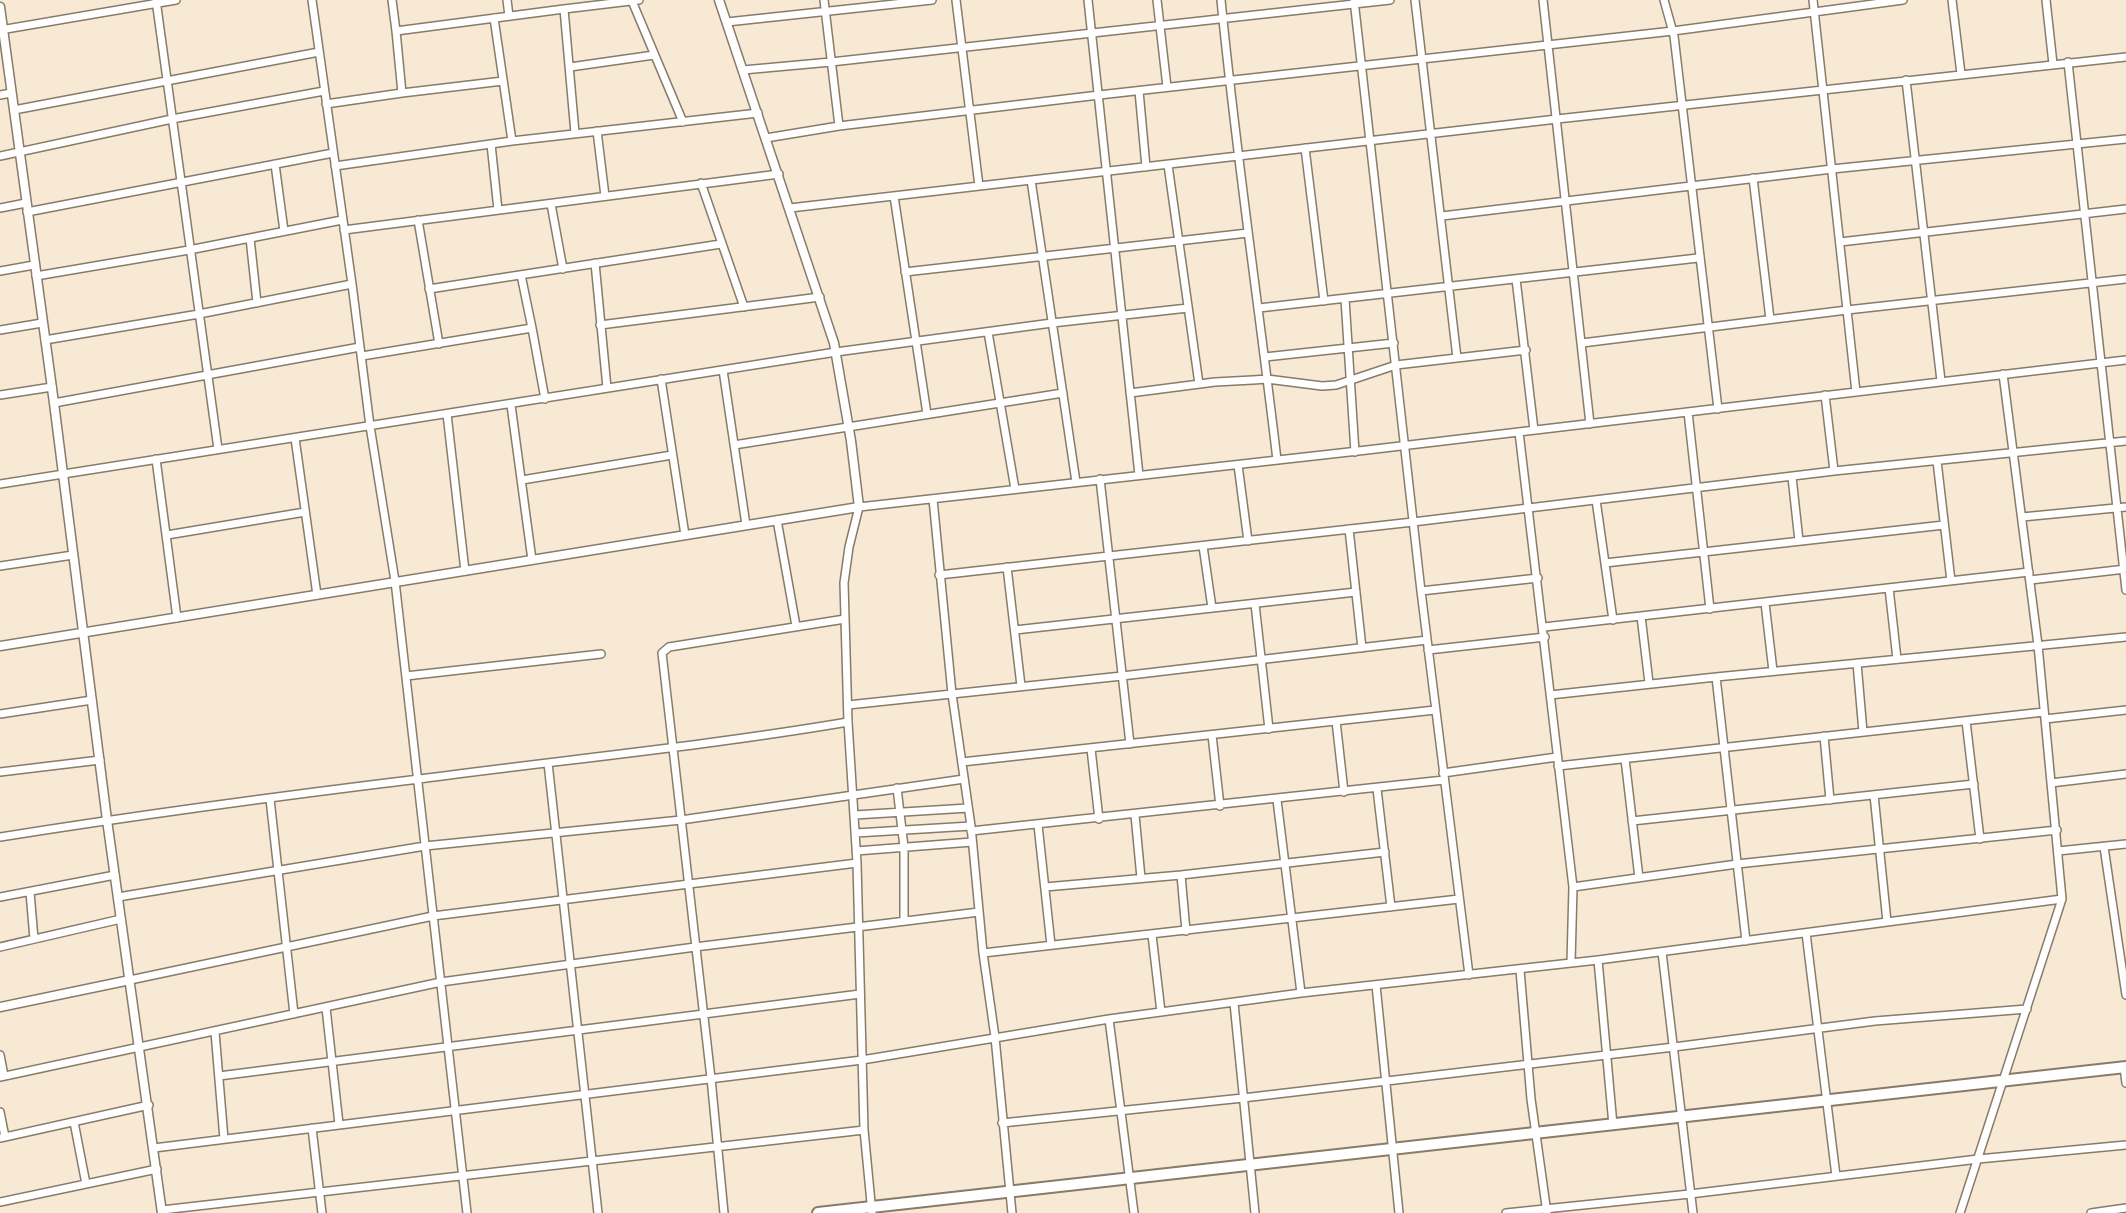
<!DOCTYPE html>
<html>
<head>
<meta charset="utf-8">
<style>
	body { margin:0 }
	canvas { display:block; background:#f7e9d4 }
</style>
</head>
<body>
<canvas width="2126" height="1213"></canvas>
<script>
const ctx = document.querySelector('canvas').getContext('2d');
ctx.lineJoin = 'round';
function strokePath(path, color, width, dash) { ctx.strokeStyle = color; ctx.lineWidth = width; ctx.lineCap = dash ? 'butt' : 'round'; ctx.setLineDash(dash || []); ctx.stroke(path); }
const minor = new Path2D(`
	M 156,0 L 218,449
	M 312,0 L 352,284 L 370,426 L 395,581 L 467,1213
	M 392,0 L 396,31
	M 507,0 L 509,16
	M 824,0 L 839,126
	M 956,0 L 979,186
	M 1088,0 L 1139,475
	M 1157,0 L 1167,87
	M 1221,0 C 1236,154 1259,307 1277,460
	M 1354,0 L 1421,591 L 1469,975
	M 1415,0 L 1457,358
	M 1543,0 L 1590,424
	M 1664,0 L 1674,36 L 1718,409
	M 1813,0 L 1856,392
	M 1952,0 L 1961,74
	M 2046,0 L 2053,64
	M 632,1 L 683,122
	M 494,18 L 512,141
	M 727,22 L 932,0
	M 0,30 L 176,0
	M 2068,62 L 2126,590
	M 570,67 L 654,55
	M 743,70 L 831,62 L 1390,0
	M 1906,80 L 1941,381
	M 1139,91 L 1146,167
	M 402,93 L 503,81
	M 0,95 L 11,93
	M 326,104 L 402,93 L 396,31 L 564,9
	M 14,110 L 319,52
	M 597,131 L 605,196
	M 575,133 L 564,9 L 639,0
	M 766,138 L 839,126 L 1099,95 L 1673,31 L 1903,0
	M 491,144 L 498,210
	M 1305,148 L 1324,301
	M 0,156 L 172,119 L 324,91
	M 275,164 L 284,231
	M 1168,165 L 1199,384
	M 335,166 L 512,141 L 758,113
	M 1753,178 L 1770,319
	M 1031,180 L 1076,482
	M 701,183 L 744,307
	M 894,196 L 927,414
	M 551,204 L 563,269
	M 0,208 L 26,203
	M 790,208 L 1557,119 L 2126,57
	M 27,212 L 333,153
	M 1442,216 L 1832,169 L 2126,139
	M 418,220 L 439,344
	M 344,230 L 779,174
	M 250,238 L 257,303
	M 1840,242 L 2126,209
	M 595,263 L 607,388
	M 0,271 L 34,265
	M 905,272 L 1248,233
	M 521,275 L 532,328
	M 36,276 L 189,250 L 342,220
	M 1516,279 L 1534,430
	M 429,289 L 721,244
	M 1345,299 L 1355,452
	M 1259,308 L 1698,258
	M 600,325 L 820,297
	M 0,330 L 42,323
	M 988,332 L 1015,489
	M 45,340 L 199,314 L 352,284
	M 1582,343 L 1847,310 L 2126,279
	M 362,356 L 532,328 L 545,399
	M 1265,357 L 1394,343
	M 723,370 L 746,525
	M 661,379 L 685,535
	M 1130,393 L 1215,382 L 1253,380 L 1267,379 L 1322,386 L 1336,385 L 1396,365 L 1526,350
	M 0,395 L 52,387
	M 1825,395 L 1834,471
	M 54,403 L 360,347
	M 511,405 L 532,560
	M 1688,412 L 1710,609
	M 447,414 L 465,571
	M 1519,432 L 1573,887 L 1571,963
	M 295,438 L 317,595
	M 734,445 L 1063,393
	M 156,459 L 177,618
	M 1937,461 L 1951,581
	M 1238,465 L 1248,541
	M 1792,477 L 1799,541
	M 1100,479 L 1130,744
	M 522,480 L 672,455
	M 0,484 L 836,352 L 1052,323 L 1188,308
	M 933,499 L 952,694 L 971,826 L 983,953 L 995,1037 L 1012,1213
	M 1596,500 L 1613,620
	M 2022,517 L 2126,507
	M 777,520 L 796,626
	M 1349,529 L 1362,648
	M 167,535 L 305,512
	M 1203,546 L 1212,608
	M 1605,563 L 1944,525
	M 0,566 L 73,555
	M 1007,567 L 1021,686
	M 939,575 L 1413,522 L 1834,471 L 2126,441
	M 2030,580 L 2126,569
	M 1889,588 L 1897,659
	M 1421,591 L 1538,578
	M 1765,603 L 1773,671
	M 1255,604 L 1269,729
	M 1641,616 L 1649,683
	M 1544,627 L 2029,572
	M 1015,630 L 1356,592
	M 1428,650 L 1545,637
	M 1857,663 L 1863,732
	M 406,676 L 601,654
	M 1716,677 L 1746,941
	M 1550,695 L 1716,677 L 2126,637
	M 848,705 L 1122,676 L 1427,640
	M 0,714 L 92,700
	M 2045,719 L 2126,710
	M 1336,721 L 1344,792
	M 1966,721 L 1980,839
	M 1212,735 L 1220,806
	M 1824,736 L 1830,800
	M 1091,749 L 1099,819
	M 1625,759 L 1639,878
	M 962,762 L 1435,710
	M 548,763 L 598,1213
	M 1558,766 L 2044,712
	M 0,772 L 100,760
	M 1443,773 L 1557,757
	M 2051,783 L 2126,774
	M 897,788 L 904,847 L 904,921
	M 1377,789 L 1391,907
	M 1874,795 L 1887,922
	M 270,799 L 294,1014
	M 1277,800 L 1301,993
	M 855,815 L 968,808
	M 1135,815 L 1141,878
	M 1632,821 L 1974,784
	M 1038,825 L 1051,945
	M 971,831 L 1444,780
	M 856,833 L 971,826
	M 0,837 C 139,815 279,796 419,779 C 562,760 706,746 848,722
	M 2104,847 L 2126,995
	M 856,851 L 972,842
	M 2058,851 L 2126,844
	M 1181,875 L 1186,931
	M 1045,887 L 1181,875 L 1385,852
	M 1573,887 L 1737,864 L 2057,830
	M 30,892 L 34,939
	M 0,897 L 115,875
	M 118,897 L 425,846 L 681,820 L 964,779
	M 1806,933 L 1836,1176
	M 1152,935 L 1161,1012
	M 0,947 L 121,919
	M 1662,952 L 1693,1213
	M 983,953 L 1459,899
	M 1598,960 L 1613,1125
	M 1520,970 L 1531,1099 L 1547,1213
	M 130,980 L 433,916 L 857,863
	M 1376,985 L 1399,1213
	M 1234,1003 L 1255,1213
	M 326,1008 L 339,1124
	M 1109,1019 L 1134,1213
	M 215,1032 L 224,1139
	M 0,1055 L 4,1076
	M 2124,1067 L 2126,1083
	M 219,1076 L 860,994
	M 0,1077 L 441,982 L 695,947 L 979,912
	M 0,1112 L 5,1137
	M 74,1122 L 86,1184
	M 1002,1123 L 1243,1098 L 1674,1047 L 1875,1021 L 2027,1009
	M 312,1128 L 322,1213
	M 0,1138 L 149,1105
	M 154,1148 L 862,1060 L 1109,1019 L 1301,993 L 1598,960 L 2062,899
	M 0,1202 L 157,1169
	M 162,1210 L 864,1130
	M 724,1213 L 711,1078 L 662,653 L 669,647 L 845,619
	M 872,1213 L 864,1130 L 857,863 L 848,722 L 844,583 L 849,547 L 859,507 L 1367,450 L 2126,360
	M 1506,1213 L 1690,1194 L 1978,1159 L 2126,1145
	M 1960,1213 L 2062,899 L 2038,645 L 2003,374
	M 2091,1213 L 2126,1208`);
const tertiary = new Path2D(`
	M 0,7 L 54,403 L 107,820 L 162,1213
	M 0,646 L 859,507 L 851,441 L 834,343 L 719,0
	M 0,1007 L 130,980`);
const primary = new Path2D(`
	M 818,1213 L 2126,1067`);
strokePath(minor, '#887b69', 10);
strokePath(tertiary, '#887b69', 11);
strokePath(primary, '#887b69', 14);
strokePath(minor, '#fff', 7);
strokePath(tertiary, '#fff', 8);
strokePath(primary, '#fff', 10);
</script>
</body>
</html>
